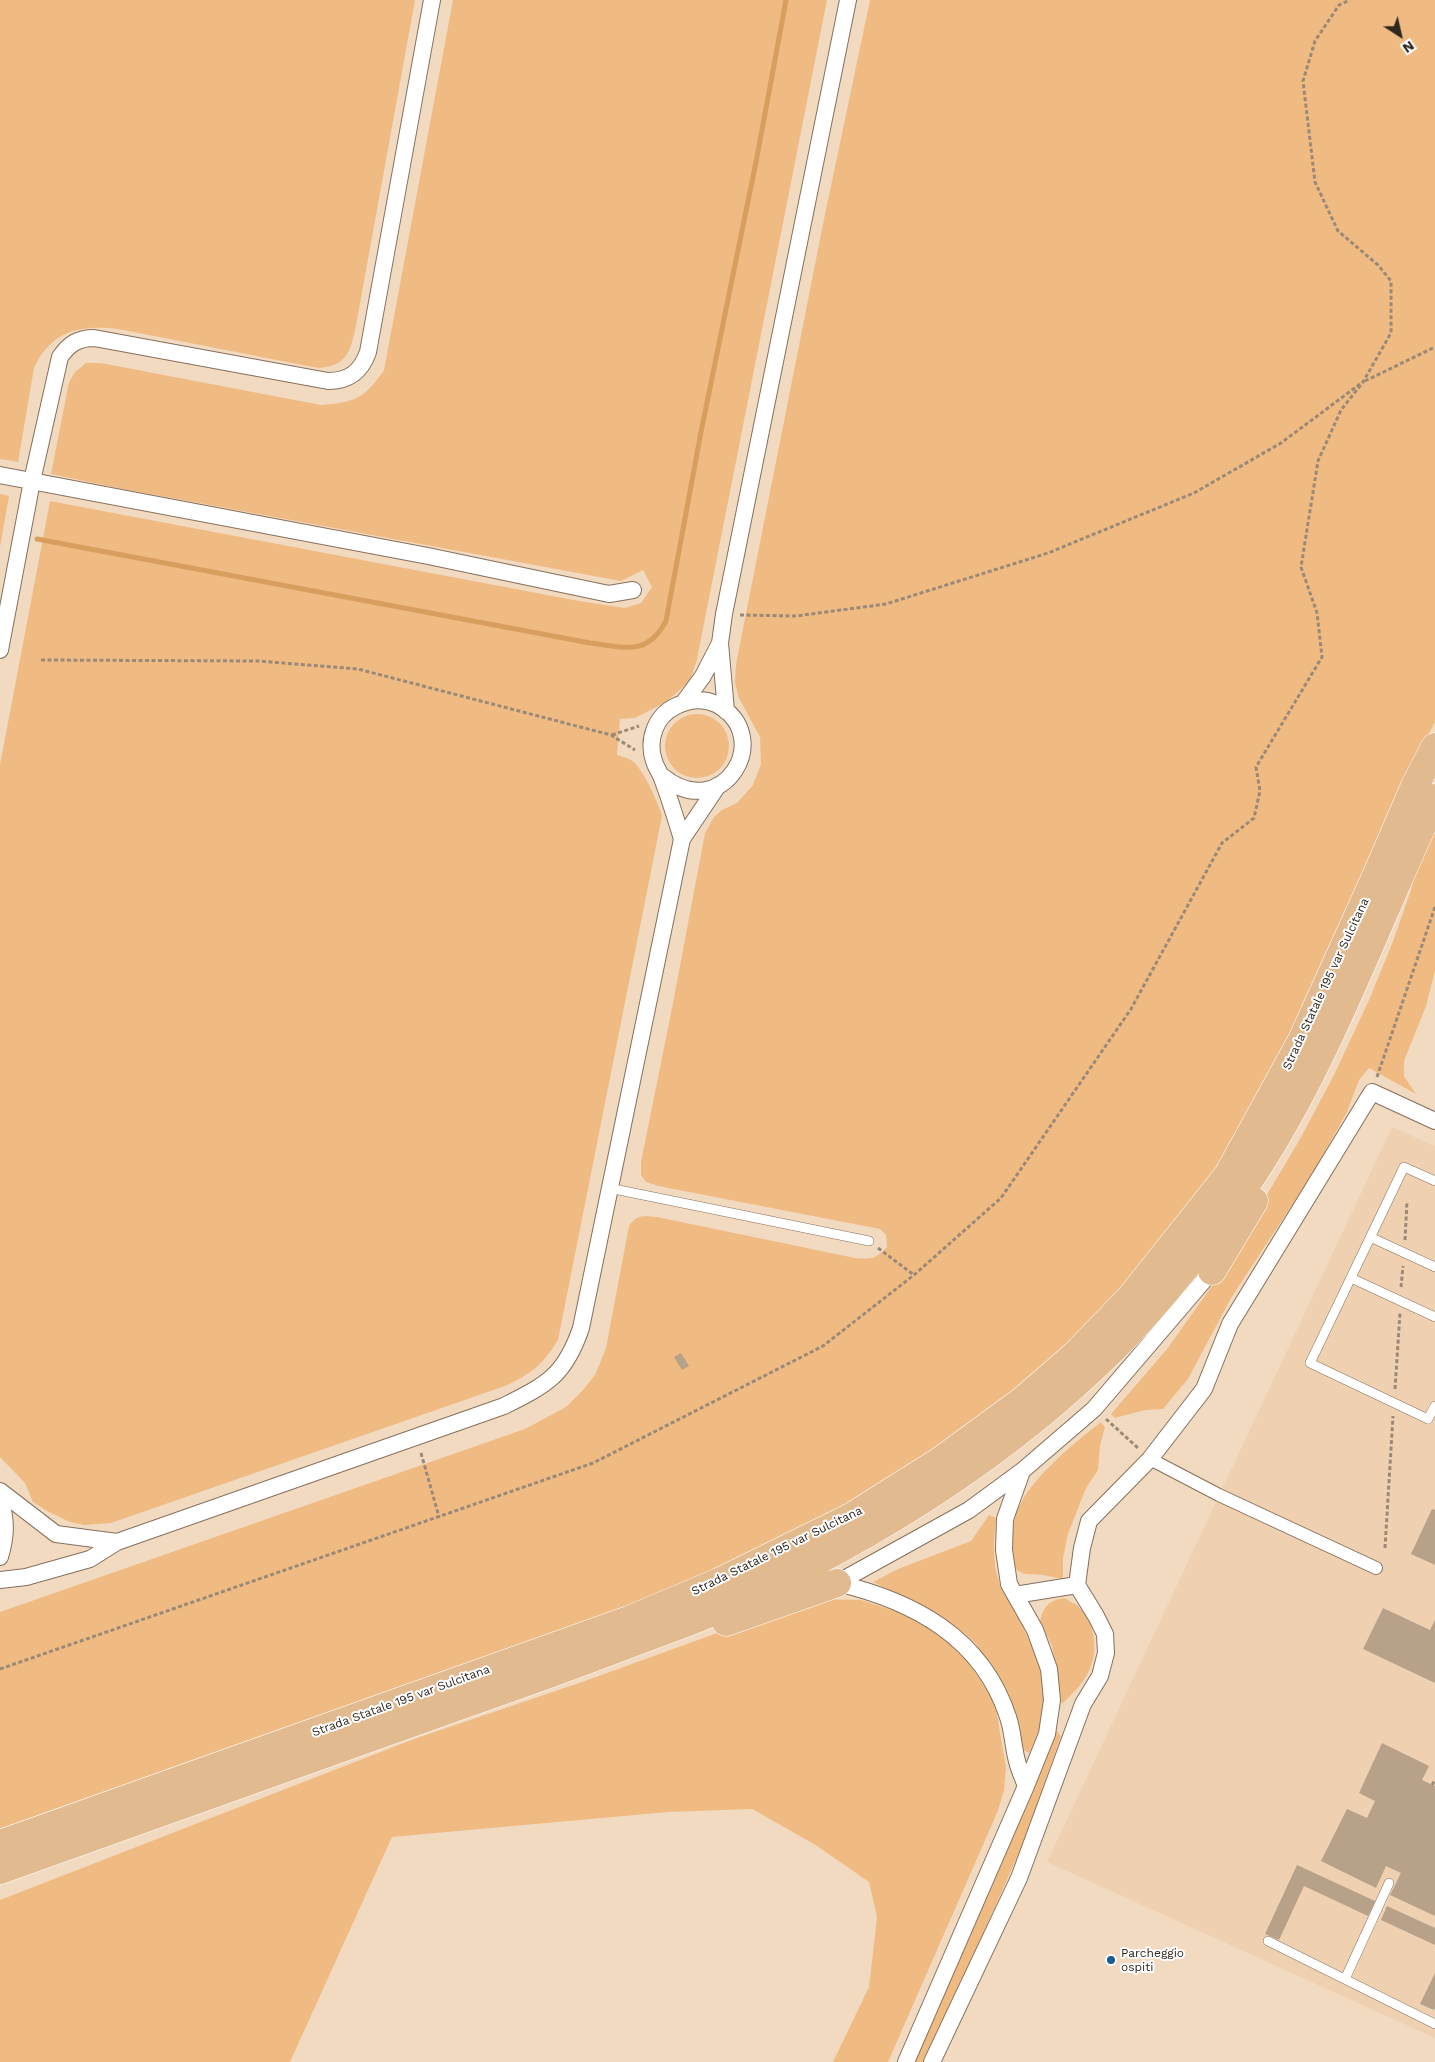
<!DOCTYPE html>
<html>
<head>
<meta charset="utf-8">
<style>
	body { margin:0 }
	#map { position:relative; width:1435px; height:2062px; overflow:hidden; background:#f2dac1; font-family:"Work Sans",sans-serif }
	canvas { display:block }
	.north { position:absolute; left:1375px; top:10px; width:50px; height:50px; -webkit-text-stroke:4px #fff; paint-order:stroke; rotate:145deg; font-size:14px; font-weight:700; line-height:20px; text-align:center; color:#2f261c }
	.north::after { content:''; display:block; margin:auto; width:18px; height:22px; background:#2f261c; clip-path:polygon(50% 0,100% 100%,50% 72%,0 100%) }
</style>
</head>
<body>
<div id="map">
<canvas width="1435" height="2062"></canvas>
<div class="north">N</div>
</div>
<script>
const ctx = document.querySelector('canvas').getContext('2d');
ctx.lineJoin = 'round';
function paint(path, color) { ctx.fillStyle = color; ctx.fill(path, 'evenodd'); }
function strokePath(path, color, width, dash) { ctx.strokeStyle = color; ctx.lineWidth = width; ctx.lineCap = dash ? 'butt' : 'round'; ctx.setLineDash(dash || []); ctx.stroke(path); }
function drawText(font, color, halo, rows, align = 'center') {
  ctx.font = font + ' "Work Sans",sans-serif'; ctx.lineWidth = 4; ctx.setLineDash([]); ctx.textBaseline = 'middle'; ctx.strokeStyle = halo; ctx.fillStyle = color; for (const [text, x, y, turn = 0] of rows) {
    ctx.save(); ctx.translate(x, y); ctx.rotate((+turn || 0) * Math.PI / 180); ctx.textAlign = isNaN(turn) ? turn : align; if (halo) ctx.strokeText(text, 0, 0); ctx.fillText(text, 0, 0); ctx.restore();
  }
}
const built = new Path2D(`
	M 1392,1127 L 1435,1146 L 1435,2038 L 1047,1862 Z`);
const green = new Path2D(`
	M 0,0 L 415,0 L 355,331 C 349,355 345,366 318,368 L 118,329 C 80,325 52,330 34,368 L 18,462 L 0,459 Z
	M 453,0 L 827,0 L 697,659 L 690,681 L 666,702 L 635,718 L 620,719 L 617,755 C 623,757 630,758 635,763 C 646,776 657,800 662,816 L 558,1340 C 541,1367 532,1373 505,1386 L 111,1523 L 84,1525 L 70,1522 L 47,1511 L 33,1502 L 25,1483 L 0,1457 L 0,765 L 50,501 L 579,601 L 625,608 L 641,603 L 652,587 L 643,570 L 621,581 L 123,489 L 51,474 L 69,382 L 75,372 L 86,363 L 101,363 L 321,405 C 356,402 364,399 384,370 Z
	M 870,0 L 1435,0 L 1435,722 L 1411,768 L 1308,1000 L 1216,1171 L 1157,1248 L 1087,1326 L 999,1408 L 897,1479 L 702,1581 L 0,1836 L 0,1612 L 525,1429 L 566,1407 L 583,1390 L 595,1375 L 606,1348 L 629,1226 C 637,1214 643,1216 657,1217 L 855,1258 C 871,1259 875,1260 887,1247 L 886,1235 L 880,1229 L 658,1186 L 646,1182 L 641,1175 L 641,1162 L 673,1003 L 705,833 L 714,817 L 722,810 L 737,803 L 753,785 L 761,764 L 760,737 L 739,698 L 735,683 L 736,664 L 823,224 Z
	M 0,494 L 9,496 L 0,547 Z
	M665 746a32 32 0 1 1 64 0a32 32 0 1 1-64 0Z
	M 1435,825 L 1435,971 L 1426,1006 L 1404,1061 L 1404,1076 L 1416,1094 L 1369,1068 L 1359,1080 L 1347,1112 L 1313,1173 L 1231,1298 L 1188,1379 L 1163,1409 L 1145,1410 L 1115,1418 L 1111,1414 L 1167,1349 L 1217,1279 L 1300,1139 L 1334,1075 L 1369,1000 L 1392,944 L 1411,890 L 1418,862 Z
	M 1101,1422 L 1105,1427 L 1100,1445 L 1098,1470 L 1086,1488 L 1068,1534 L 1063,1558 L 1063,1579 C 1056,1578 1050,1576 1043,1575 C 1027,1573 1023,1578 1011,1564 C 1012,1549 1011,1533 1015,1518 C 1023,1484 1074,1443 1101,1422 Z
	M 989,1515 L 996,1518 C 994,1538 992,1559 998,1579 C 1001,1590 1010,1602 1015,1612 C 1042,1663 1058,1698 1029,1753 L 1020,1748 L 1001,1681 L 975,1643 L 960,1630 L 934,1612 L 873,1582 L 898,1569 L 971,1541 Z
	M 1064,1598 C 1068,1600 1074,1603 1078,1606 C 1095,1622 1099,1650 1089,1671 C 1083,1684 1072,1694 1062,1704 L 1052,1646 L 1040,1622 C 1043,1608 1048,1600 1064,1598 Z
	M 819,1599 L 861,1600 L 907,1615 L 933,1629 L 958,1649 L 984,1685 L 995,1703 L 1006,1768 L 1004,1791 L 997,1813 L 888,2062 L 833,2062 L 869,1987 L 877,1917 L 869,1882 L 814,1844 L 752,1809 L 668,1812 L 392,1837 L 290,2062 L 0,2062 L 0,1900 L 414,1739 L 585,1681 L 775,1612 Z
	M 1056,1730 L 1061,1736 L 1023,1843 L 927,2062 L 913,2062 Z`);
const stream = new Path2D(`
	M 37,539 L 590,643 C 624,647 647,657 666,621 L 701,432 L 757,157 L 786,0`);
const building = new Path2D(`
	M 681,1353 L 689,1366 L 682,1370 L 674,1357 Z
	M 1432,1509 L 1435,1510 L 1435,1565 L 1411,1554 Z
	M 1383,1608 L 1430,1630 L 1435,1620 L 1435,1683 L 1363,1649 Z
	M 1382,1743 L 1429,1766 L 1422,1780 L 1435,1786 L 1435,1916 L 1390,1895 L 1401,1873 L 1386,1866 L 1376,1888 L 1321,1861 L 1347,1809 L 1367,1818 L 1375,1801 L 1359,1793 Z
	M 1297,1865 L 1375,1901 L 1368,1916 L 1304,1886 L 1279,1940 L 1265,1934 Z
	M 1387,1906 L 1435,1928 L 1435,1945 L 1381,1920 Z
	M 1435,1973 L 1435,2008 L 1434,2010 L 1420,2004 Z`);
const path = new Path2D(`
	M 1365,381 L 1435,347
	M 740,615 L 796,616 L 886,604 L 1048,553 L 1194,493 L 1281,443 L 1360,384
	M 41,660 L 258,661 L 358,669 L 611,735 L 635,750
	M 612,735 L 639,726
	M 1377,1077 L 1435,907
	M 1405,1240 L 1407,1201
	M 878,1248 L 914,1275
	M 1401,1287 L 1403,1266
	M 1395,1389 L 1400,1313
	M 1106,1419 L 1138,1448
	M 421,1453 L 439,1517
	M 1385,1548 L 1393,1416
	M 0,1669 L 593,1463 L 823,1346 L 914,1275 L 1001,1198 L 1131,1009 L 1222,843 L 1254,818 L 1260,791 L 1256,767 L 1322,657 L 1317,613 L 1301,567 L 1318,461 L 1341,410 L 1363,382 L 1391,333 L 1391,281 L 1378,265 L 1338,231 L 1315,182 L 1303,81 L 1315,41 L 1339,5 L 1350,0
	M 1432,1785 L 1435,1780`);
const service = new Path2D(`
	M 1435,1181 L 1404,1167 L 1310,1363 L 1428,1419 L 1435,1406
	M 609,1188 L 869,1241
	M 1370,1237 L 1435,1267
	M 1351,1278 L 1435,1317
	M 1268,1941 L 1435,2024
	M 1345,1979 L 1389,1883`);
const pedestrian = new Path2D(`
	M 1150,1459 L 1219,1495 L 1376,1568`);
const minor = new Path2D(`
	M 0,475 L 428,556 L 609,594 L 633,590
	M 0,650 L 32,481 L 60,357 C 69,344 78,338 94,338 L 328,381 C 349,381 361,372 368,352 L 432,0
	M 684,702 L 703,676 L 720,643
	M 726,711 L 720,643 L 724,614 L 848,0
	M 662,776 C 722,826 777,736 716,704 C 703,698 688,700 676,706 C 655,716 647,740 654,761 C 656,768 661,774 663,781 C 670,800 676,819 682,839
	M 0,1491 L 56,1534 L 117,1542
	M 0,1500 C 7,1520 6,1537 0,1557
	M 0,1580 L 26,1577 L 90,1559 L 117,1542 L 504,1406 C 548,1384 565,1375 581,1328 L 682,839 L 717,787
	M 837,1583 L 969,1510 L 1022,1471 L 1094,1409 L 1212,1271
	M 837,1583 C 913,1601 982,1637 1008,1717 C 1013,1731 1013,1747 1017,1761 C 1019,1770 1023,1778 1026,1786
	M 1015,1595 L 1077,1585
	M 906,2062 L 1026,1786 L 1047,1734 L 1052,1700 L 1049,1669 L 1035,1630 L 1009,1584 L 1004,1550 L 1005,1519 L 1022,1471
	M 932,2062 L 1019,1878 L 1083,1704 L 1100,1676 L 1106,1653 L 1105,1634 L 1096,1616 L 1077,1585 L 1082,1548 L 1089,1521 L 1150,1459 L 1204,1389 L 1230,1324 L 1372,1092 L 1435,1121`);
const trunk = new Path2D(`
	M 1212,1271 L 1254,1201
	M 726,1622 L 837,1583
	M 0,1844 L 629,1620 L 719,1582 L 851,1517 L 940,1461 L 1022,1401 L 1075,1355 L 1131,1297 L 1228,1175 L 1302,1040 L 1377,874 L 1415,786 L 1435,747
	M 0,1870 C 149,1818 297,1764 445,1711 C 508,1689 570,1667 632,1643 C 655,1634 680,1626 703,1616 C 844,1554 979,1475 1092,1369 C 1150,1316 1199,1253 1244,1188 C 1326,1069 1373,929 1435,798`);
const markers = [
	[1111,1960,5,"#195c91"]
];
const streetNames = [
	["Strada Statale 195 var Sulcitana",1326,984,-65],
	["Strada Statale 195 var Sulcitana",777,1551,-26],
	["Strada Statale 195 var Sulcitana",401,1701,-20]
];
const poiNames = [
	["Parcheggio",1121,1953],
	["ospiti",1121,1967]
];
paint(built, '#efd1b2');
paint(green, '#efbb83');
strokePath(stream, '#d89e5d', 5);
paint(building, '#b8a189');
strokePath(service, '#86705a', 10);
strokePath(pedestrian, '#86705a', 14);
strokePath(minor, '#86705a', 18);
strokePath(trunk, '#fff', 29);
strokePath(path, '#9a8977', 3, [4, 2.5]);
strokePath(service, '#fff', 9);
strokePath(pedestrian, '#fff', 12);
strokePath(minor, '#fff', 16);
strokePath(trunk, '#e2ba8f', 28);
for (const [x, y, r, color] of markers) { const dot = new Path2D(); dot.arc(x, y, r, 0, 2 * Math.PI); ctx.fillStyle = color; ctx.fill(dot); strokePath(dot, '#fff', 2); }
drawText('12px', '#2f261c', '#fff', streetNames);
drawText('12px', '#2f261c', '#fff', poiNames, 'left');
</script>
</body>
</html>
